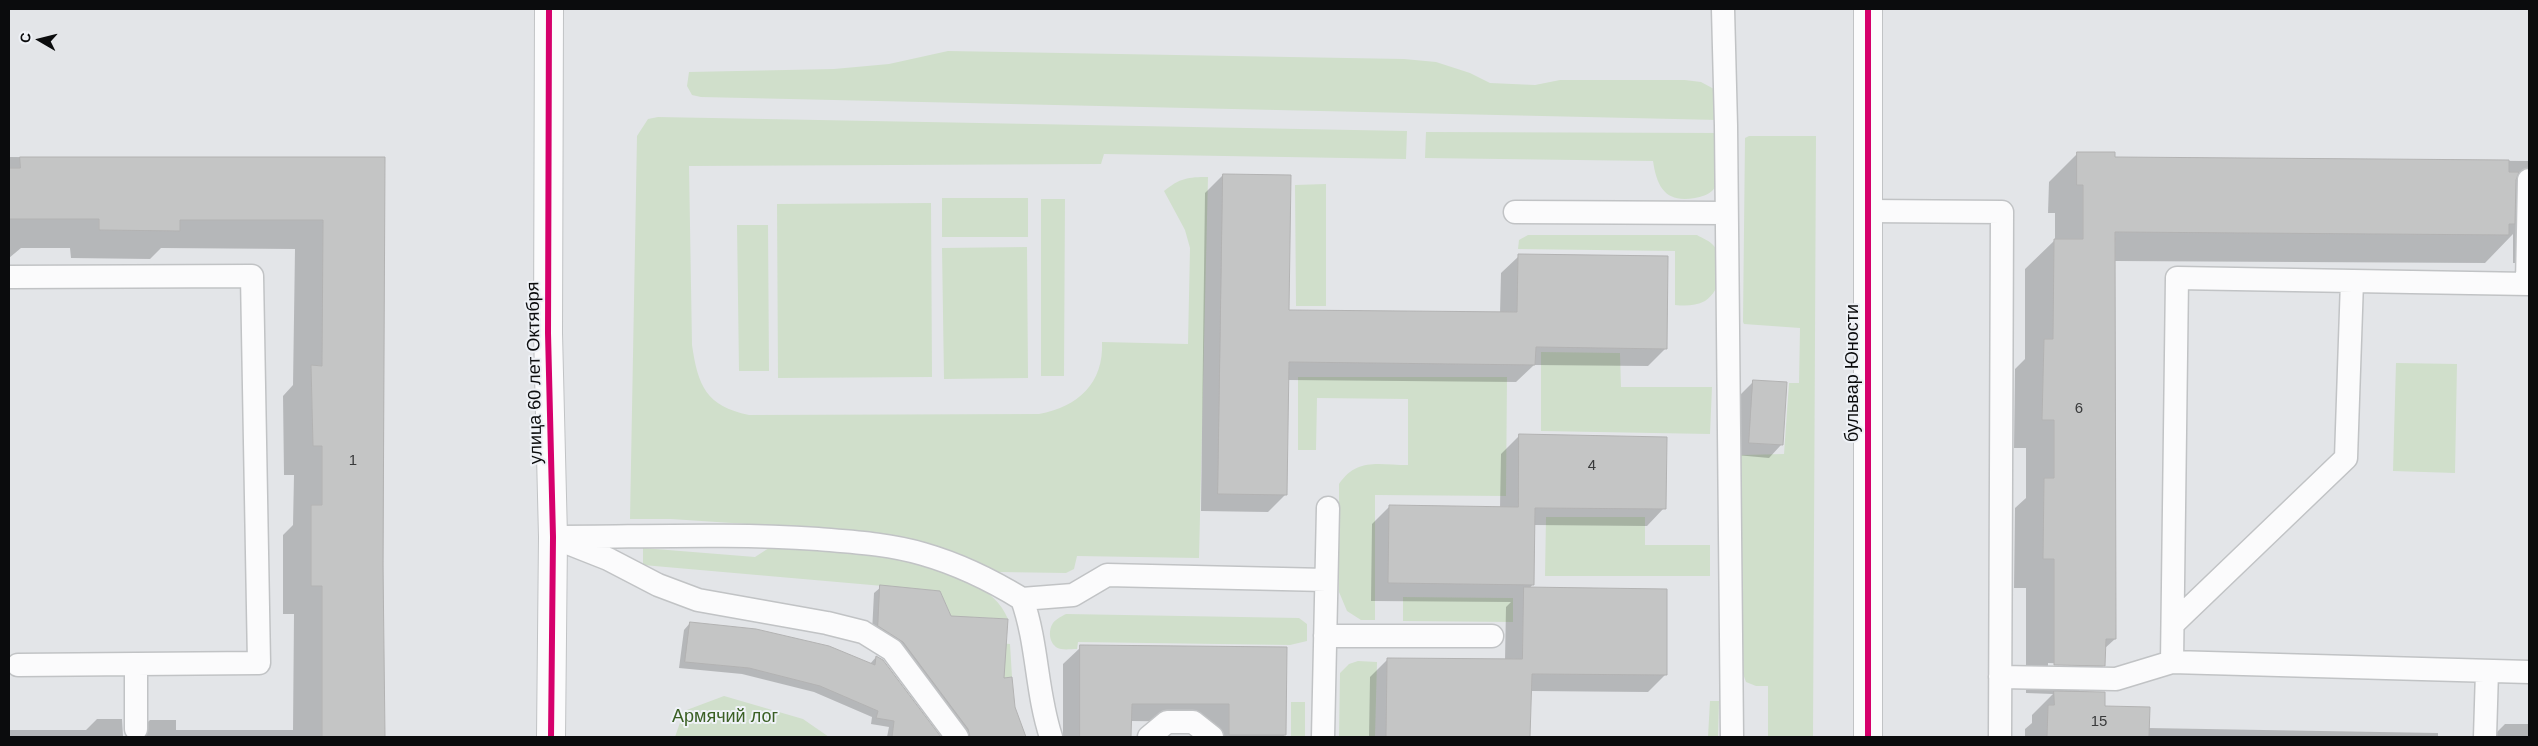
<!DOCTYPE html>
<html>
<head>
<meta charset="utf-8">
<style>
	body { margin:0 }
	#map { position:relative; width:2538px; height:746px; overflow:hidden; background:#e3e5e8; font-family:Helvetica,sans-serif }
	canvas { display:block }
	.frame { position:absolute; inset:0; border:10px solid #0b0c0d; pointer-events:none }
	.north { position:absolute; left:15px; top:15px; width:50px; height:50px; -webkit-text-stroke:4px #eff2f7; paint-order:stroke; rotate:278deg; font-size:14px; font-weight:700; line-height:20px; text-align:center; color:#0b0c0d }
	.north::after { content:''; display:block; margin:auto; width:18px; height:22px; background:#0b0c0d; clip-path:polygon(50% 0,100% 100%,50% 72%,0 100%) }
</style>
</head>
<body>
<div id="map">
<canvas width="2538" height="746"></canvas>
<div class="frame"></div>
<div class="north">С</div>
</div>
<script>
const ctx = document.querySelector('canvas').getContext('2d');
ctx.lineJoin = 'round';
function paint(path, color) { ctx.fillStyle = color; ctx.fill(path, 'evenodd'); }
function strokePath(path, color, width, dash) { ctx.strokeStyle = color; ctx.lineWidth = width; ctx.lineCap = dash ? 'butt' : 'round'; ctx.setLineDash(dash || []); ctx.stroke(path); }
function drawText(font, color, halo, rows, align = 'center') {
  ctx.font = font + ' Helvetica,sans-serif'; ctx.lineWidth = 4; ctx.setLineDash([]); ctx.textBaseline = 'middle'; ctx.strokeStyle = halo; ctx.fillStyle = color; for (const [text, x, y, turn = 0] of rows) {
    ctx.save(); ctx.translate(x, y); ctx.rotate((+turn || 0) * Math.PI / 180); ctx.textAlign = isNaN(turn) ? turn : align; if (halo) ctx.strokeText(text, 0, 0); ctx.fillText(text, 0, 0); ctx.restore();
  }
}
const green = new Path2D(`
	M 948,51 L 1404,59 L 1436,62 L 1470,73 L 1490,83 L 1535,85 L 1560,80 L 1685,80 L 1701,82 L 1714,89 L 1719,120 L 701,97 L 692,95 L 687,86 L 689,72 L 834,69 L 889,64 Z
	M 658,117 L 1407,131 L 1406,159 L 1104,154 L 1101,164 L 689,166 L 692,345 C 698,386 706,406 749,415 L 1039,414 C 1078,407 1104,383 1102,342 L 1188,344 L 1190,248 L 1185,230 L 1164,191 C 1180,178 1188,177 1208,177 L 1199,558 L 1077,556 L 1074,569 L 1066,573 L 999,572 L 948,550 L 890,535 L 854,531 L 671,519 L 630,519 L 637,136 L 648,119 Z
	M 1426,132 L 1720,133 C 1720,149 1724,177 1713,190 C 1708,195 1701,197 1695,198 C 1666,203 1657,188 1653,161 L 1425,158 Z
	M 1749,136 L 1816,136 L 1813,737 L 1768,737 L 1768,686 L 1756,686 L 1746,682 L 1742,671 L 1741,455 L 1784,454 L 1789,383 L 1799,383 L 1800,328 L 1744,324 L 1743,322 L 1745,138 Z
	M 1326,184 L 1326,306 L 1296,306 L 1295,185 Z
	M 942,198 L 1028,198 L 1028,237 L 942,237 Z
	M 1041,199 L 1065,199 L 1064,376 L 1041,376 Z
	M 931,203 L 932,377 L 778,378 L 777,204 Z
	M 737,225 L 768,225 L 769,371 L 739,371 Z
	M 1528,235 L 1697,235 C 1702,238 1710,241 1714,246 C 1726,261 1722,290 1705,301 C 1695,306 1686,306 1675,305 L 1675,251 L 1518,249 L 1519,240 Z
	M 1027,247 L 1028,378 L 944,379 L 942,248 Z
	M 1541,352 L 1620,353 L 1621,387 L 1712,387 L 1710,434 L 1541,431 Z
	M 2396,363 L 2457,364 L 2455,473 L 2393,471 Z
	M 1298,377 L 1507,377 L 1506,496 L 1375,495 L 1375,620 L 1361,620 L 1347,611 L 1339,592 L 1339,484 C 1357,457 1379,465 1408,465 L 1408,399 L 1317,398 L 1316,450 L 1298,450 Z
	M 1546,517 L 1645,517 L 1645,545 L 1710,545 L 1710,576 L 1545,576 Z
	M 772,546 C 831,550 984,555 1008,619 L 973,617 L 971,641 L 1010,644 L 1012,677 L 980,682 L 940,591 L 643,565 L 643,548 L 755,557 Z
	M 1403,597 L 1513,598 L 1513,622 L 1403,621 Z
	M 1066,614 L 1299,618 L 1307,624 L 1307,641 L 1290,645 L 1078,642 L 1077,649 C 1072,649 1066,650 1061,649 C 1050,647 1047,632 1053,623 C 1056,619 1062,616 1066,614 Z
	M 1358,661 L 1377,662 L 1375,737 L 1339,737 L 1340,673 L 1349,664 Z
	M 724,696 L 803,719 L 829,737 L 675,737 L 684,711 Z
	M 1710,701 L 1719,701 L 1718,737 L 1708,737 Z
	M 1291,702 L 1305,702 L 1305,737 L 1291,737 Z`);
const shadow = new Path2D(`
	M 2078,153 L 2114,158 L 2529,161 L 2529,263 L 2513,263 L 2513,234 L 2485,263 L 2114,261 L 2115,639 L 2104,649 L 2104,665 L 2077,693 L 2148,728 L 2438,733 L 2438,737 L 2025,737 L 2025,729 L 2032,723 L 2032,715 L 2053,694 L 2026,693 L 2026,588 L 2014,588 L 2015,508 L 2026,498 L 2026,448 L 2014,448 L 2015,369 L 2025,359 L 2025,269 L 2055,240 L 2055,213 L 2048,213 L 2049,182 ZM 2048,663 L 2082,664 L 2080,666 L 2048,666 Z
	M 9,157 L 384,159 L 383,737 L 132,737 L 150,720 L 176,720 L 176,730 L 293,730 L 294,614 L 283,614 L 283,535 L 293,525 L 294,475 L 284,475 L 283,396 L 293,385 L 295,249 L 161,248 L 150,259 L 71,258 L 70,248 L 21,248 L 9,258 Z
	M 1223,175 L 1288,311 L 1500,314 L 1501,273 L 1519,256 L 1665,349 L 1648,366 L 1534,365 L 1516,382 L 1287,380 L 1286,494 L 1268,512 L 1201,511 L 1205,193 Z
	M 1754,381 L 1785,383 L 1781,445 L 1769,458 L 1736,455 L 1741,394 Z
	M 1519,436 L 1664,508 L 1647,526 L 1534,525 L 1533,584 L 1529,589 L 1666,674 L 1648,692 L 1530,691 L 1529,737 L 1369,737 L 1370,677 L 1388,659 L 1505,660 L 1506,607 L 1511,602 L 1371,601 L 1372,524 L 1389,507 L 1500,508 L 1501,454 Z
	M 881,587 L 950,617 L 1003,680 L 1026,737 L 962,737 L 872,632 L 874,593 Z
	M 690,623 L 870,664 L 876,657 L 882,661 L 939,737 L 887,737 L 889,727 L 871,724 L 872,717 L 814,692 L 742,674 L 679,668 L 684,630 Z
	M 1081,647 L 1286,649 L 1285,735 L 1282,737 L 1212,737 L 1212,722 L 1130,721 L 1130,737 L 1063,737 L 1063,664 Z
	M 97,719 L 122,719 L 123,736 L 126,737 L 9,737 L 9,730 L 86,730 Z
	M 2505,724 L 2529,724 L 2529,737 L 2492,737 Z`);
const building = new Path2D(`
	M 2077,152 L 2115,152 L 2115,157 L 2509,160 L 2509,172 L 2519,172 L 2516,180 L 2515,224 L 2509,224 L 2509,235 L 2115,232 L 2116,639 L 2106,639 L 2105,666 L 2054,665 L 2054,559 L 2043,559 L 2044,478 L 2054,478 L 2054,420 L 2042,420 L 2044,339 L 2053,339 L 2054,239 L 2083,239 L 2083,185 L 2077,185 Z
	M 20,157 L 385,157 L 383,565 L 385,737 L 322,737 L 322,586 L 311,586 L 311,505 L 322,505 L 322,446 L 313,446 L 311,365 L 322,366 L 323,220 L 180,220 L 180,231 L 99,230 L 99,219 L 9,219 L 9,168 L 20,168 Z
	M 1223,174 L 1291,175 L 1289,310 L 1517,312 L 1518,254 L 1668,256 L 1667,349 L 1536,347 L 1535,365 L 1289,362 L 1287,495 L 1218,494 Z
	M 1753,380 L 1787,382 L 1783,445 L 1749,443 Z
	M 1519,434 L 1667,437 L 1666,509 L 1535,508 L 1534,585 L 1388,583 L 1389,505 L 1518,507 Z
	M 880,585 L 940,591 L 951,616 L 1008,619 L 1004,678 L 1012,677 L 1015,707 L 1026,737 L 970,737 L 968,729 L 903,642 L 878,626 Z
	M 1524,587 L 1667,589 L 1667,675 L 1532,674 L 1530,737 L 1386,737 L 1387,658 L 1522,659 Z
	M 690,622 L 756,629 L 829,646 L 875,665 L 876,656 L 883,660 L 941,737 L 892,737 L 894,721 L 876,718 L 878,711 L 820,686 L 749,668 L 685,662 Z
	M 1080,645 L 1287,647 L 1286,735 L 1229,735 L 1229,704 L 1132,704 L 1131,737 L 1080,737 Z
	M 2054,691 L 2105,692 L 2105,706 L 2150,707 L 2149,737 L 2047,737 L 2048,705 L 2054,705 Z`);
const lane = new Path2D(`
	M 1723,9 L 1726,126 L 1732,737
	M 1868,211 L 2002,212 L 2000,737
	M 1515,212 L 1726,213
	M 9,277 L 252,276 L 259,663 L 136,664 L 136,729
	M 2527,284 L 2529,180
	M 553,537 C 641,537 729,533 818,539 C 853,542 889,544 923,554 C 958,564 991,580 1022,599 C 1038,644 1036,692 1051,737
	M 565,542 L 608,559 L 658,585 L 698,600 L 827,623 L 863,632 L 892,650 L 957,737
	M 1022,599 L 1073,595 L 1107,575 L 1326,580
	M 2173,624 L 2346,458 L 2352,281
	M 1325,636 L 1492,636
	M 2172,662 L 2177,278 L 2529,284
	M 18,665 L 136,664
	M 2000,677 L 2116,679 L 2172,662 L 2529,672
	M 1149,737 L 1167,722 L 1193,722 L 1212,737
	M 1323,737 L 1328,508
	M 2485,737 L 2487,671`);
const secondary = new Path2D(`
	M 549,9 L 548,333 L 553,537 L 551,737
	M 1868,737 L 1868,9`);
const cycleway = new Path2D(`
	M 549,9 L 548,333 L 553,537 L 551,737
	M 1868,737 L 1868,9`);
const numberNames = [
	["6",2079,409],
	["1",353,461],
	["4",1592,466],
	["15",2099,722]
];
const streetNames = [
	["улица 60 лет Октября",535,373,-91],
	["бульвар Юности",1853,373,-90]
];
const parkNames = [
	["Армячий лог",725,717]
];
paint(green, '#d0dfcb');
paint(shadow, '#0003');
paint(building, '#c4c5c5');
strokePath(building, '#b2b2b2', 1);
strokePath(lane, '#c1c3c5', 25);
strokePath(secondary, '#c1c3c5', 30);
strokePath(lane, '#fbfbfc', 22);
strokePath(secondary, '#fbfbfc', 28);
strokePath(cycleway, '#d6006c', 6);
drawText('15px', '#393a3b', null, numberNames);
drawText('18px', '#0b0c0d', '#eff2f7', streetNames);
drawText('18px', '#3b6025', '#eff2f7', parkNames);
</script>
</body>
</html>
